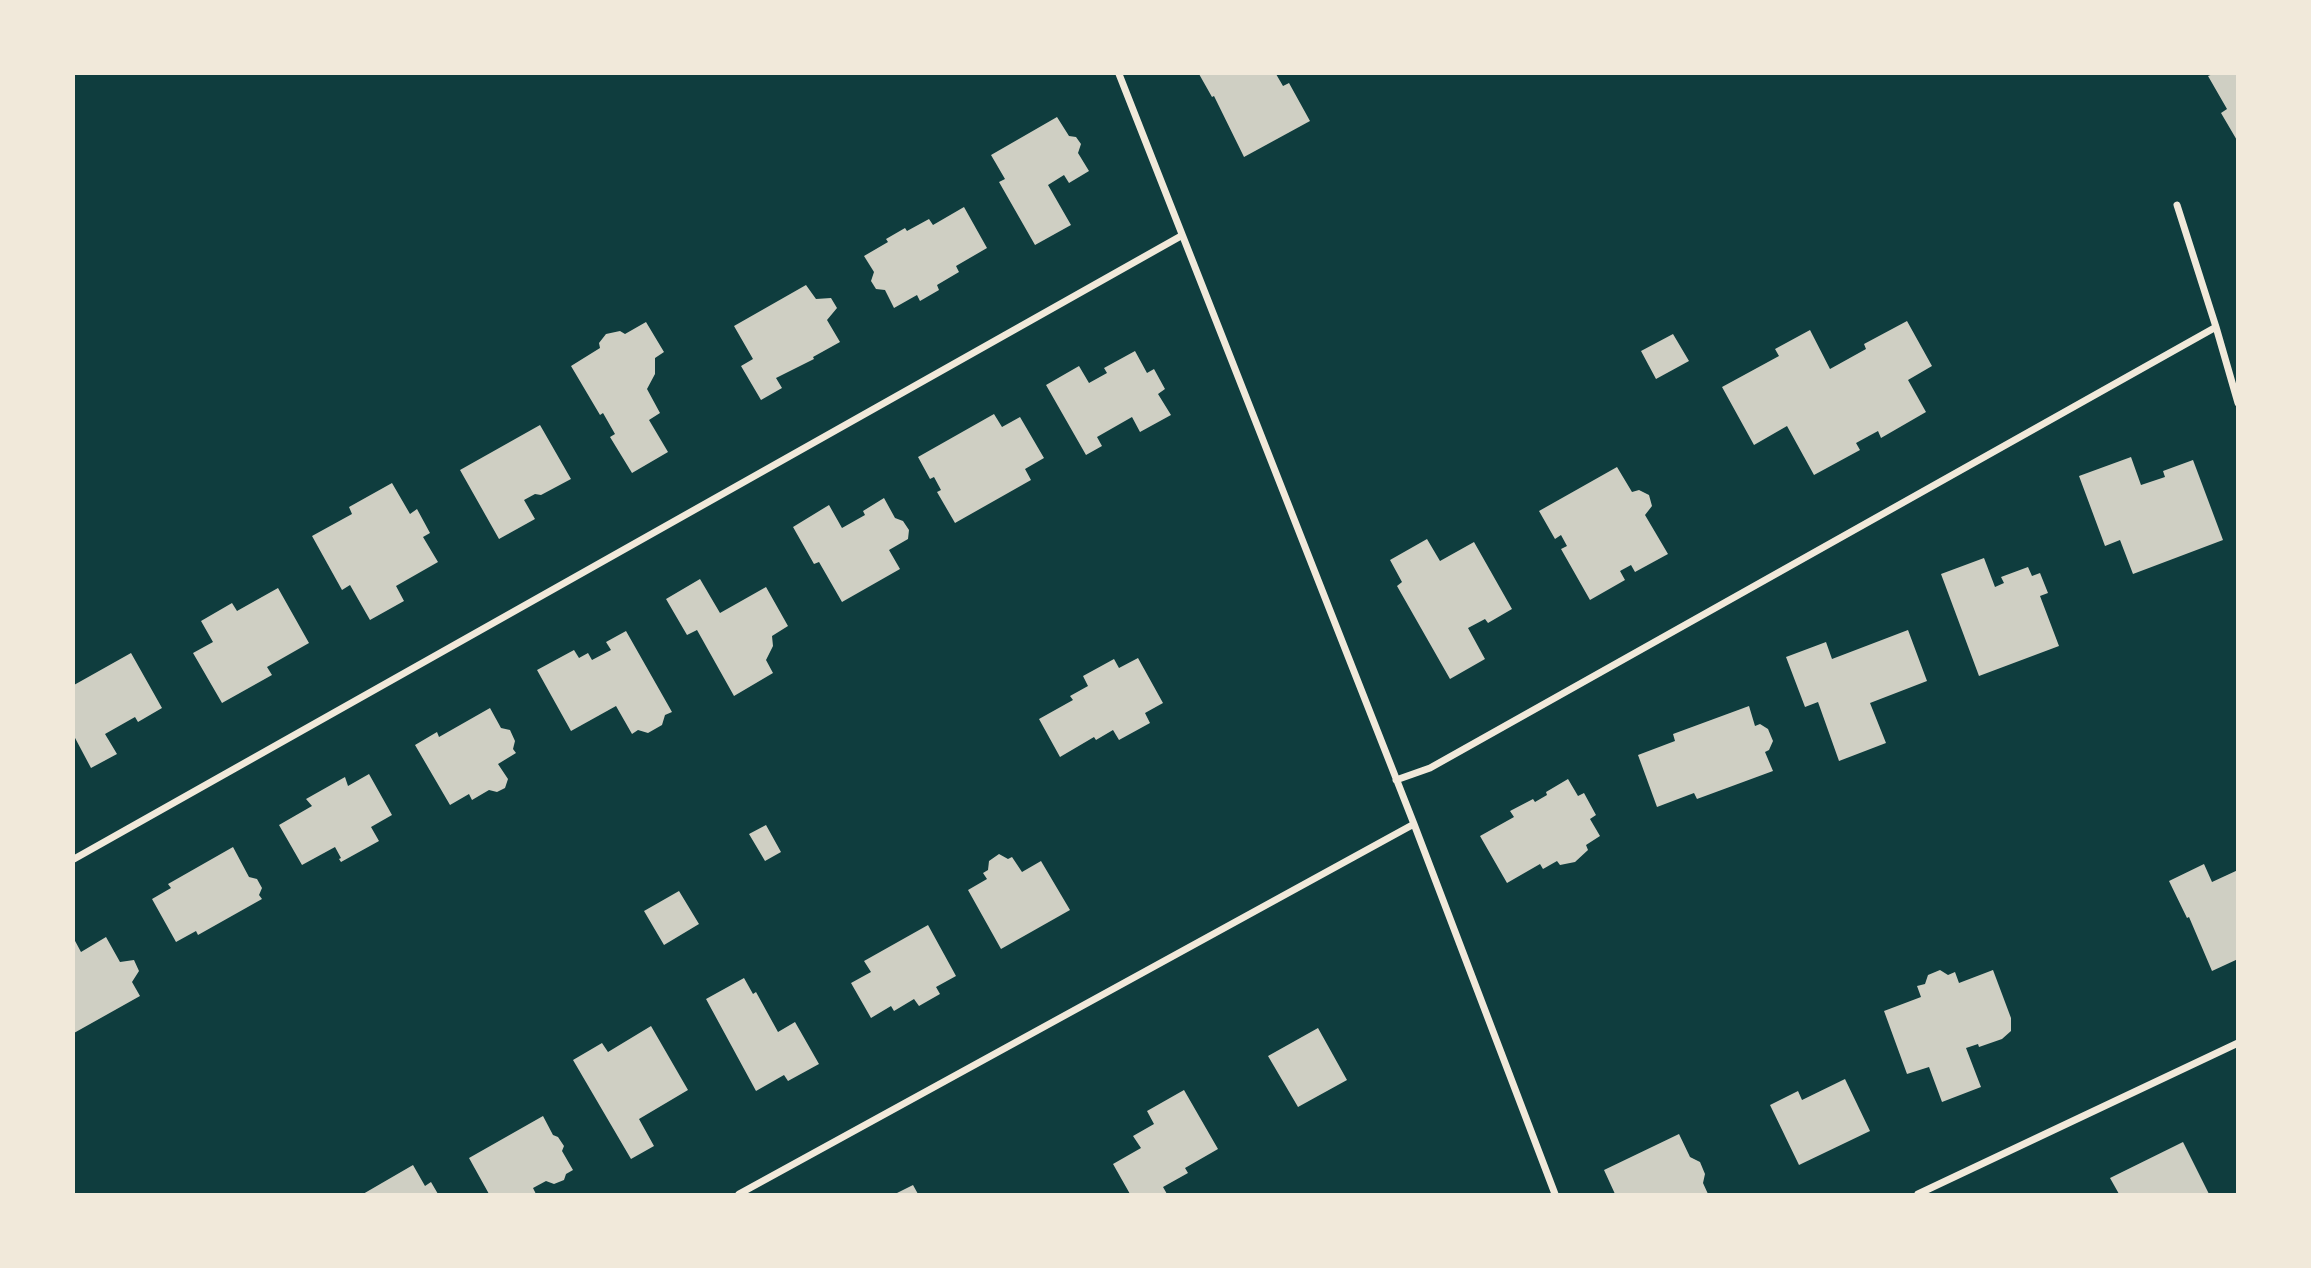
<!DOCTYPE html>
<html>
<head>
<meta charset="utf-8">
<style>
	body { margin:0 }
	#map { position:relative; width:2311px; height:1268px; overflow:hidden; background:#0f3d3e; font-family:Raleway,sans-serif }
	canvas { display:block }
	.frame { position:absolute; inset:0; border:75px solid #f1e9da; pointer-events:none }
</style>
</head>
<body>
<div id="map">
<canvas width="2311" height="1268"></canvas>
<div class="frame"></div>
</div>
<script>
const ctx = document.querySelector('canvas').getContext('2d');
ctx.lineJoin = 'round';
function paint(path, color) { ctx.fillStyle = color; ctx.fill(path, 'evenodd'); }
function strokePath(path, color, width, dash) { ctx.strokeStyle = color; ctx.lineWidth = width; ctx.lineCap = dash ? 'butt' : 'round'; ctx.setLineDash(dash || []); ctx.stroke(path); }
const building = new Path2D(`
	M 1199,74 L 1276,74 L 1283,86 L 1289,83 L 1310,121 L 1244,157 L 1214,96 L 1212,97 Z
	M 2213,74 L 2238,74 L 2238,142 L 2221,113 L 2227,109 L 2208,76 Z
	M 1057,117 L 1069,136 L 1076,137 L 1081,144 L 1078,153 L 1089,171 L 1069,183 L 1064,175 L 1048,185 L 1071,225 L 1035,245 L 999,182 L 1005,179 L 991,155 Z
	M 964,207 L 987,248 L 956,266 L 959,272 L 937,285 L 939,290 L 920,301 L 917,295 L 894,308 L 885,290 L 876,289 L 871,281 L 874,272 L 864,256 L 888,242 L 886,239 L 905,228 L 907,231 L 929,219 L 933,225 Z
	M 806,285 L 816,299 L 831,298 L 837,308 L 827,320 L 840,342 L 813,357 L 814,359 L 776,378 L 782,388 L 761,400 L 741,366 L 753,359 L 734,326 Z
	M 1907,321 L 1932,366 L 1908,380 L 1926,412 L 1881,438 L 1878,431 L 1856,443 L 1860,450 L 1814,475 L 1787,426 L 1754,445 L 1722,387 L 1779,356 L 1775,349 L 1810,330 L 1830,369 L 1866,349 L 1864,344 Z
	M 646,322 L 664,352 L 655,358 L 655,374 L 647,389 L 660,413 L 649,420 L 668,452 L 632,473 L 610,437 L 615,434 L 603,413 L 600,415 L 571,366 L 600,348 L 599,343 L 606,334 L 620,331 L 625,334 Z
	M 1673,334 L 1689,361 L 1656,379 L 1641,351 Z
	M 1135,351 L 1147,373 L 1154,369 L 1165,389 L 1158,394 L 1171,415 L 1140,432 L 1132,417 L 1097,437 L 1102,446 L 1086,455 L 1046,385 L 1079,366 L 1089,383 L 1107,373 L 1104,368 Z
	M 994,414 L 1002,427 L 1020,417 L 1044,458 L 1025,469 L 1031,480 L 955,523 L 937,492 L 941,490 L 934,477 L 930,479 L 918,457 Z
	M 540,425 L 571,479 L 541,495 L 535,494 L 524,500 L 535,519 L 499,539 L 460,470 Z
	M 2131,457 L 2141,485 L 2165,477 L 2163,471 L 2193,460 L 2223,540 L 2133,574 L 2120,540 L 2105,546 L 2079,476 Z
	M 1617,467 L 1632,492 L 1639,490 L 1649,495 L 1652,506 L 1645,515 L 1668,554 L 1635,572 L 1631,565 L 1620,571 L 1625,580 L 1590,600 L 1561,549 L 1567,546 L 1561,535 L 1555,539 L 1539,511 Z
	M 392,483 L 410,514 L 417,509 L 430,533 L 423,537 L 438,562 L 396,586 L 404,601 L 370,620 L 350,585 L 342,590 L 312,536 L 352,514 L 349,507 Z
	M 884,498 L 895,518 L 903,521 L 909,530 L 908,539 L 889,550 L 900,569 L 842,602 L 819,562 L 814,564 L 793,527 L 829,505 L 842,528 L 865,515 L 863,511 Z
	M 1427,539 L 1440,561 L 1474,542 L 1512,609 L 1488,623 L 1485,619 L 1468,628 L 1485,659 L 1450,679 L 1397,586 L 1402,582 L 1390,560 Z
	M 1984,558 L 1995,587 L 2004,583 L 2001,577 L 2028,567 L 2032,576 L 2040,573 L 2048,593 L 2040,596 L 2059,646 L 1979,676 L 1941,574 Z
	M 700,579 L 720,613 L 766,587 L 788,626 L 772,636 L 773,646 L 766,660 L 773,673 L 734,696 L 697,630 L 687,635 L 666,599 Z
	M 278,588 L 309,643 L 267,667 L 272,675 L 222,703 L 193,653 L 213,642 L 201,621 L 232,603 L 237,611 Z
	M 1908,630 L 1927,681 L 1870,703 L 1886,743 L 1839,761 L 1818,702 L 1805,707 L 1786,657 L 1826,642 L 1832,659 Z
	M 626,631 L 672,712 L 665,715 L 662,725 L 648,733 L 638,730 L 632,734 L 616,706 L 571,731 L 537,670 L 574,650 L 579,658 L 588,653 L 592,660 L 611,650 L 606,642 Z
	M 131,653 L 162,708 L 138,722 L 135,717 L 105,734 L 117,754 L 91,768 L 74,736 L 74,685 Z
	M 1138,658 L 1163,703 L 1145,713 L 1150,723 L 1119,740 L 1113,730 L 1096,740 L 1094,737 L 1060,757 L 1039,719 L 1073,700 L 1070,696 L 1088,686 L 1083,676 L 1114,659 L 1119,668 Z
	M 1749,706 L 1755,726 L 1760,724 L 1768,729 L 1773,741 L 1769,750 L 1765,752 L 1773,771 L 1697,799 L 1694,793 L 1657,807 L 1638,755 L 1675,741 L 1673,734 Z
	M 490,708 L 501,728 L 510,730 L 515,741 L 513,749 L 516,753 L 498,764 L 508,779 L 505,788 L 497,792 L 489,790 L 472,800 L 469,794 L 450,805 L 415,745 L 437,732 L 439,737 Z
	M 369,774 L 392,815 L 371,827 L 379,841 L 341,862 L 339,859 L 341,858 L 335,847 L 302,865 L 279,825 L 312,806 L 306,799 L 345,777 L 348,786 Z
	M 1568,779 L 1578,796 L 1584,793 L 1596,815 L 1590,819 L 1600,836 L 1586,845 L 1588,850 L 1575,862 L 1560,865 L 1557,861 L 1543,869 L 1540,864 L 1507,883 L 1480,836 L 1514,817 L 1510,811 L 1533,799 L 1535,802 L 1547,795 L 1546,792 Z
	M 766,825 L 781,852 L 765,861 L 749,834 Z
	M 233,847 L 249,877 L 257,879 L 262,888 L 259,895 L 262,899 L 198,935 L 196,931 L 176,942 L 152,899 L 171,888 L 168,884 Z
	M 999,854 L 1008,859 L 1012,857 L 1022,872 L 1041,861 L 1070,910 L 1001,949 L 968,890 L 987,879 L 983,873 L 988,870 L 989,861 Z
	M 2204,864 L 2212,882 L 2238,870 L 2238,959 L 2212,971 L 2189,917 L 2187,918 L 2169,881 Z
	M 679,891 L 699,924 L 664,945 L 644,911 Z
	M 928,925 L 956,976 L 936,987 L 940,994 L 919,1006 L 914,999 L 894,1011 L 891,1006 L 871,1018 L 851,983 L 871,972 L 864,961 Z
	M 106,937 L 120,962 L 134,960 L 139,971 L 132,982 L 140,996 L 74,1033 L 74,939 L 81,952 Z
	M 1940,970 L 1948,975 L 1955,972 L 1959,983 L 1993,970 L 2011,1018 L 2011,1031 L 2002,1039 L 1979,1047 L 1978,1044 L 1966,1048 L 1981,1087 L 1942,1102 L 1929,1067 L 1907,1074 L 1884,1011 L 1921,997 L 1917,986 L 1925,984 L 1928,975 Z
	M 744,978 L 753,994 L 756,992 L 778,1032 L 795,1022 L 819,1064 L 788,1081 L 784,1075 L 756,1091 L 706,999 Z
	M 651,1026 L 688,1090 L 639,1119 L 654,1146 L 631,1159 L 573,1060 L 602,1043 L 608,1052 Z
	M 1318,1028 L 1347,1080 L 1298,1107 L 1268,1056 Z
	M 1845,1079 L 1870,1131 L 1799,1165 L 1770,1105 L 1798,1091 L 1802,1100 Z
	M 1184,1090 L 1218,1149 L 1185,1168 L 1188,1173 L 1163,1187 L 1167,1194 L 1130,1194 L 1113,1164 L 1141,1148 L 1133,1136 L 1154,1124 L 1147,1111 Z
	M 543,1116 L 553,1135 L 558,1137 L 564,1146 L 562,1151 L 573,1170 L 566,1174 L 564,1180 L 554,1184 L 546,1181 L 533,1188 L 536,1194 L 489,1194 L 469,1158 Z
	M 1679,1134 L 1690,1157 L 1700,1162 L 1705,1174 L 1703,1183 L 1708,1194 L 1615,1194 L 1604,1170 Z
	M 2183,1142 L 2209,1194 L 2119,1194 L 2110,1178 Z
	M 413,1165 L 425,1186 L 431,1182 L 438,1194 L 363,1194 Z
	M 913,1185 L 918,1194 L 895,1194 Z`);
const minor = new Path2D(`
	M 1119,74 L 1414,824 L 1555,1194
	M 2177,205 L 2216,327 L 2238,403
	M 1396,780 L 1430,768 L 2216,327
	M 74,859 L 1181,236
	M 739,1194 L 1414,824
	M 1918,1194 L 2238,1043`);
paint(building, '#cfcfc3');
strokePath(minor, '#f1e9da', 7);
</script>
</body>
</html>
